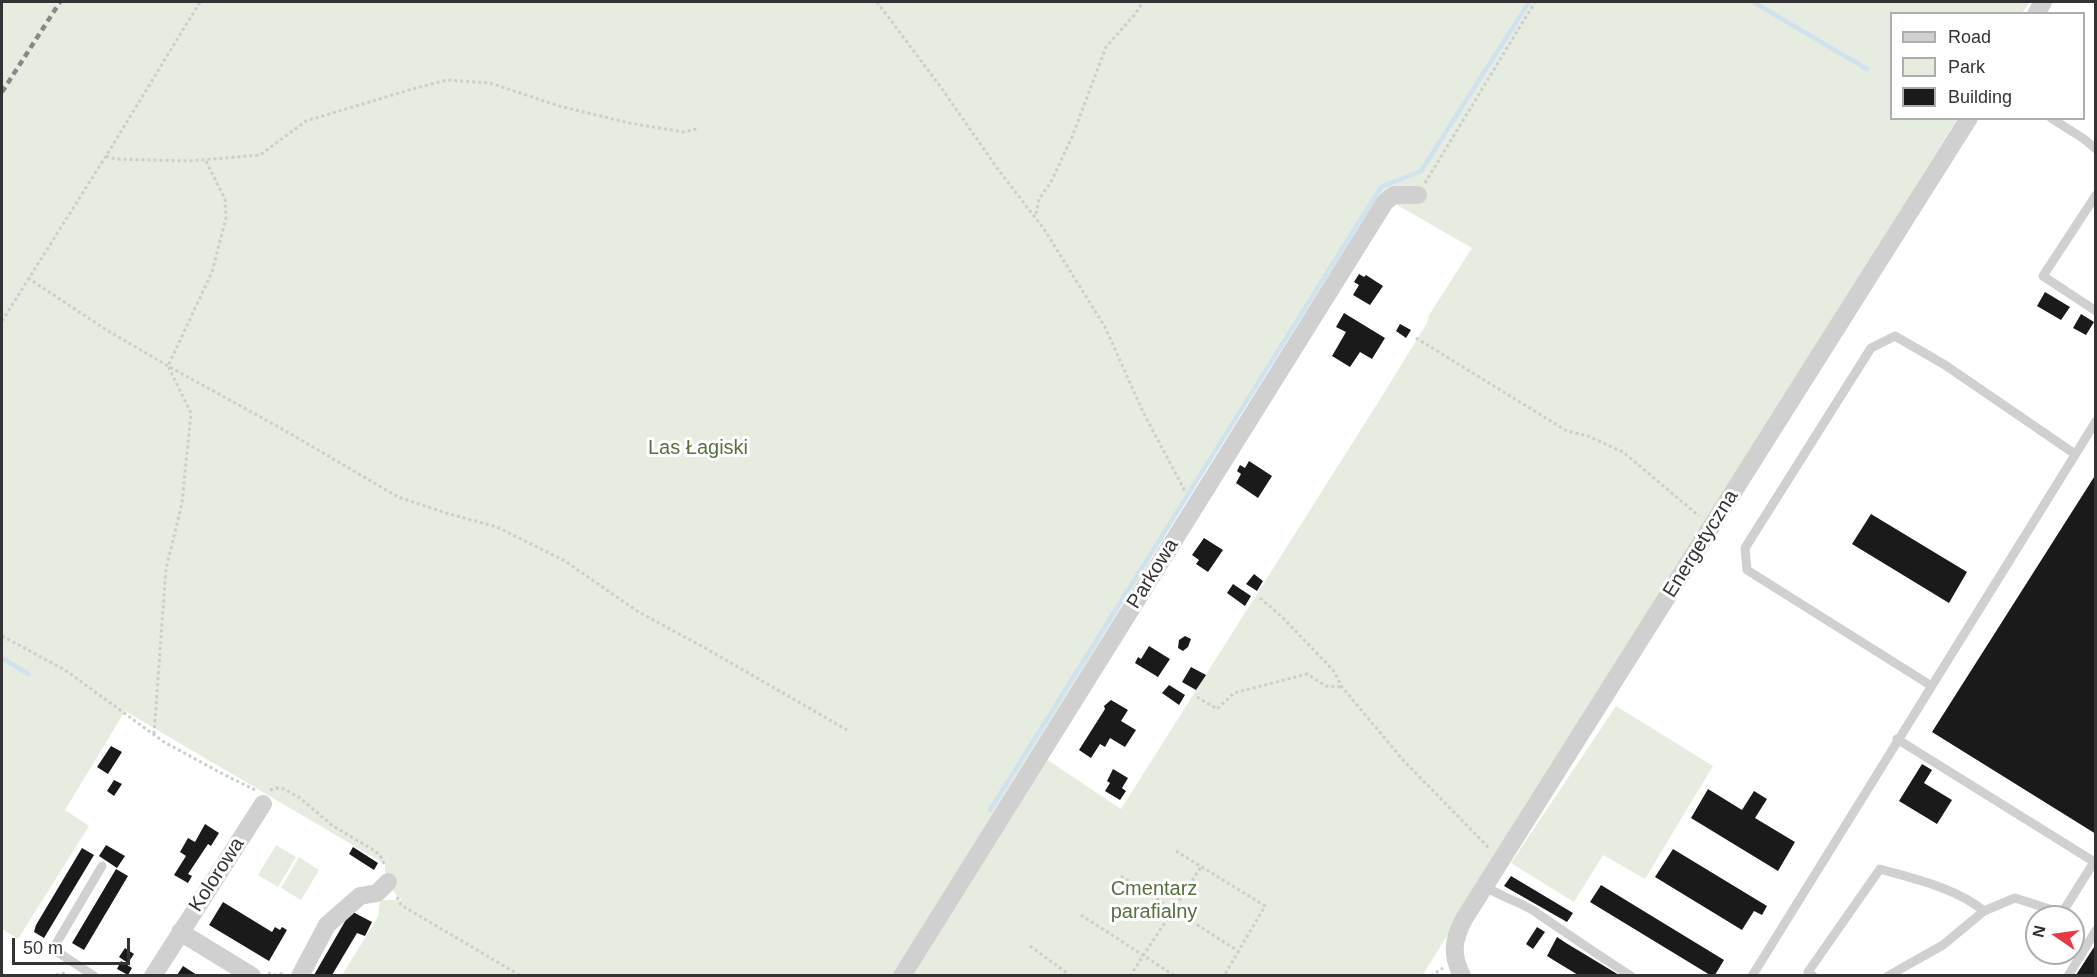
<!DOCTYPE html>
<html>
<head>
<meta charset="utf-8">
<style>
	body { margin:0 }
	#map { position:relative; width:2097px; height:977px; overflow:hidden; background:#fff; font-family:Helvetica,sans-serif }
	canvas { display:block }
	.frame { position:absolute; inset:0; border:3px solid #333; pointer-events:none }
	.legend { position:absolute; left:1890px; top:12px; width:195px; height:108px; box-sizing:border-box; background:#fff; border:2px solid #adadad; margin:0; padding:8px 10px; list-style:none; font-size:18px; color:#333 }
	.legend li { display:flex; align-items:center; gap:12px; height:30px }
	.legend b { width:30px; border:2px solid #adadad }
	.north { position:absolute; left:2025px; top:905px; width:60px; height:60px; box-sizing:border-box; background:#fff; border:2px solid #adadad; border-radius:50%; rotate:283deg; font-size:16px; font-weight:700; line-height:24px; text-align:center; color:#333 }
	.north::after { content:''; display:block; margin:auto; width:21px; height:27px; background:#e63946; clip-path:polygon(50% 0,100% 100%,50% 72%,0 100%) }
	.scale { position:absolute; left:12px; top:938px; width:118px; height:27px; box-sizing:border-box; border:3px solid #333; border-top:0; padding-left:8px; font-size:18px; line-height:21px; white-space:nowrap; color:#333; -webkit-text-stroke:4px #fff; paint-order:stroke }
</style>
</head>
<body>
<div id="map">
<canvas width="2097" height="977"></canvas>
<div class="frame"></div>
<ul class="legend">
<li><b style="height:8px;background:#d0d0d0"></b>Road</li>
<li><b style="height:16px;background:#e6ecdf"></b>Park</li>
<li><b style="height:16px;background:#1a1a1a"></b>Building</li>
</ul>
<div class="north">N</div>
<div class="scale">50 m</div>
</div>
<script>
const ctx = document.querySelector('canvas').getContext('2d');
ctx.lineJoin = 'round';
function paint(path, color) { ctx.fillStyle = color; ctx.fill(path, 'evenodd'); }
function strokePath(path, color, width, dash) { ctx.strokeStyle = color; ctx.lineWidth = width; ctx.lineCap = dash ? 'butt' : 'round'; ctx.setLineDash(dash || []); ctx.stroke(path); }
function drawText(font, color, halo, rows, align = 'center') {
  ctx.font = font + ' Helvetica,sans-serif'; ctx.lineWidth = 6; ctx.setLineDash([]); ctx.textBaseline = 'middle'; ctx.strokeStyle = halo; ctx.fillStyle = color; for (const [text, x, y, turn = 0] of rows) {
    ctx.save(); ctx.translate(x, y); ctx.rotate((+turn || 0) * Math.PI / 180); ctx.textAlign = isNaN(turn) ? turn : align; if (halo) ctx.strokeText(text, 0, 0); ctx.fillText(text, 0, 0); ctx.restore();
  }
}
const green = new Path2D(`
	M 2,2 L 2030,2 L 2022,13 L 1892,14 L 1892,118 L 1957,119 L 1422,976 L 911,975 L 1046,759 L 1121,809 L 1384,393 L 1427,323 L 1429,315 L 1472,248 L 1376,193 L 895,975 L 342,975 L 378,917 L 380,900 L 402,900 C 392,893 384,877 385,864 L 125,711 L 65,810 L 89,826 L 18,939 L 2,929 Z
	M 1616,706 L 1713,766 L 1645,879 L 1603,855 L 1574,902 L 1511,863 Z
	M 276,845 L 296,857 L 278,887 L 258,875 Z
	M 299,857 L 319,870 L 301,900 L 281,888 Z`);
const stream = new Path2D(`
	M 1753,2 L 1867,69
	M 2,658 L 28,674
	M 990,810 L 1381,187 L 1421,171 L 1529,2`);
const building = new Path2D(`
	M 1359,274 L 1364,277 L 1366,275 L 1383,286 L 1370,305 L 1353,295 L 1359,285 L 1354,282 Z
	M 2045,292 L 2070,307 L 2061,320 L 2037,306 Z
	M 1344,313 L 1385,338 L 1372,359 L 1360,352 L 1350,367 L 1332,356 L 1346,332 L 1336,327 Z
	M 2081,314 L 2094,322 L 2086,335 L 2073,328 Z
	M 1400,324 L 1411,330 L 1406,338 L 1396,331 Z
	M 1249,461 L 1272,476 L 1258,498 L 1236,483 L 1241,474 L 1237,471 L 1240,465 L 1245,468 Z
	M 2096,474 L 2096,834 L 1932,732 Z
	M 1871,514 L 1967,572 L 1949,603 L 1852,544 Z
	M 1204,538 L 1223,550 L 1208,572 L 1196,564 L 1199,560 L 1192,555 Z
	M 1254,574 L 1263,581 L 1257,591 L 1246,584 Z
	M 1233,584 L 1251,596 L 1245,606 L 1227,593 Z
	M 1185,636 L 1191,639 L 1188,647 L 1183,651 L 1178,648 L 1179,640 Z
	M 1149,646 L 1170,659 L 1158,677 L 1135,663 L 1138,657 L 1141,659 Z
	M 1191,667 L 1206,675 L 1196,690 L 1182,682 Z
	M 1169,685 L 1185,695 L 1179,705 L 1162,693 Z
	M 1111,700 L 1128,710 L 1121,721 L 1136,730 L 1125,747 L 1110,738 L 1105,747 L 1100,744 L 1091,758 L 1079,750 L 1105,709 L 1104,706 Z
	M 111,746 L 122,752 L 108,774 L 97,767 Z
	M 1922,764 L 1932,770 L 1924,783 L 1952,800 L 1937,824 L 1899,801 Z
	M 1113,769 L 1128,778 L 1122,788 L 1126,791 L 1120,800 L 1105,791 L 1110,783 L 1107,781 Z
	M 114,780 L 122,784 L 114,796 L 107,791 Z
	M 1708,789 L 1742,810 L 1754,791 L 1767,799 L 1755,818 L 1795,842 L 1778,871 L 1691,818 Z
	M 205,824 L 219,833 L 211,846 L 208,844 L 188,874 L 192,876 L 188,883 L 174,875 L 186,856 L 180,852 L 188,838 L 195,842 Z
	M 106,845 L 125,856 L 117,868 L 99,856 Z
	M 353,847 L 378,863 L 374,870 L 349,854 Z
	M 82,848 L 94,855 L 44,938 L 34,932 L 36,925 Z
	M 1673,849 L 1767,906 L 1762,915 L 1754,911 L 1742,930 L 1655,877 Z
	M 116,869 L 128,876 L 84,950 L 72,943 Z
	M 1511,876 L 1573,913 L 1567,922 L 1504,886 Z
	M 1601,885 L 1724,960 L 1715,975 L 1710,975 L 1590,902 Z
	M 223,902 L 272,932 L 275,927 L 280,930 L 282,927 L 287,930 L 269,961 L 209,925 Z
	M 351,911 L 372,922 L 365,936 L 357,933 L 332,975 L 314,975 Z
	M 1537,927 L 1545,932 L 1533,949 L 1526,944 Z
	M 1557,937 L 1566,943 L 1619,975 L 1578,975 L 1555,961 L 1547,956 Z
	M 2096,944 L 2096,975 L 2076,975 Z
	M 125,948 L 134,954 L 128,963 L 119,957 Z
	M 121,961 L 132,968 L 128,975 L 117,969 Z
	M 183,966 L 197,975 L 177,975 Z`);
const path = new Path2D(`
	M 877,2 L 940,86 L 997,168 L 1044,229 L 1105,327 L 1144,414 L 1185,491
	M 106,156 L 116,159 L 188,161 L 260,155 L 306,121 L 409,90 L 447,80 L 490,83 L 559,106 L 629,123 L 683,132 L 697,129
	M 1425,183 L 1535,2
	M 1036,214 L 1039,199 L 1051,182 L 1072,137 L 1106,47 L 1135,14 L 1143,2
	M 28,278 L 105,329 L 168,366 L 284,430 L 398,497 L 446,513 L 497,527 L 565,561 L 637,611 L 705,648 L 847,730
	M 2,321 L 106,156 L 200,2
	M 1416,338 L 1567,431 L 1588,436 L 1623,452 L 1699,516
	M 1260,598 L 1280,615 L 1333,670 L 1342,687 L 1403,760 L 1489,848
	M 2,636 L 65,670 L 164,742 L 221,773 L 255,790
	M 1197,697 L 1217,709 L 1234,693 L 1307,674 L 1326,686 L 1342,687
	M 154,734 L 166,569 L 182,503 L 191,413 L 168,366 L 212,272 L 226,218 L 225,199 L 205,159
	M 270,790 L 276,788 L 284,789 L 300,798 L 333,826 L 372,849 L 380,855 L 385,866
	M 1176,851 L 1265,906 L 1224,976
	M 1121,876 L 1238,951
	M 397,897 L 401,905 L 521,976
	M 1081,915 L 1175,976
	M 1030,946 L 1071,976
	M 268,973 L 275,975 L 285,973
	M 50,976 L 66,973
	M 1130,976 L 1201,867
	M 1431,976 L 1443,968`);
const service = new Path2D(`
	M 2051,118 L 2084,139 L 2096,149
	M 2096,195 L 2043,276 L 2096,311
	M 1930,685 L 1747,570 L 1745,548 L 1871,348 L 1895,336 L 1945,365 L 2075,454
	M 1897,739 L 2096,863
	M 1485,886 C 1500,897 1519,901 1534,911 C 1566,933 1598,955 1631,976
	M 94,976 L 53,949 L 102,866
	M 1752,976 L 2096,421
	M 1813,976 L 1808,972 L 1880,869 C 1915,879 1956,888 1984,911
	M 1888,976 L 1943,945 L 1984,911 L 2015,898 L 2062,913 L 2094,862
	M 2068,976 L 2096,930`);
const minor = new Path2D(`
	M 2036,14 L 2043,2
	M 180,932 L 252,976
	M 153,976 L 263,804
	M 300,976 L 327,925 L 360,896 L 377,893 L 388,882
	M 902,976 L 1385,202 L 1394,195 L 1418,195
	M 1462,976 C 1451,954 1453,940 1464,919 L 1969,118`);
const rail = new Path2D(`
	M 2,92 L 60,2`);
const parkNames = [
	["Las Łagiski",698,448],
	["Cmentarz",1154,889],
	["parafialny",1154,912]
];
const streetNames = [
	["Energetyczna",1701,544,-58],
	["Parkowa",1153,574,-58],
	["Kolorowa",217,875,-57]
];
paint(green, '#e6ecdf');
strokePath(stream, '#cfe2ee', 4.5);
paint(building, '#1a1a1a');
strokePath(path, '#cdcdcd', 3, [3, 3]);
strokePath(service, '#d0d0d0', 9);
strokePath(minor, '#d0d0d0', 18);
strokePath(rail, '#888', 4.5, [6, 4.5]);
drawText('20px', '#56703f', '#fff', parkNames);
drawText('20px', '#333', '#fff', streetNames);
</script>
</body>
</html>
